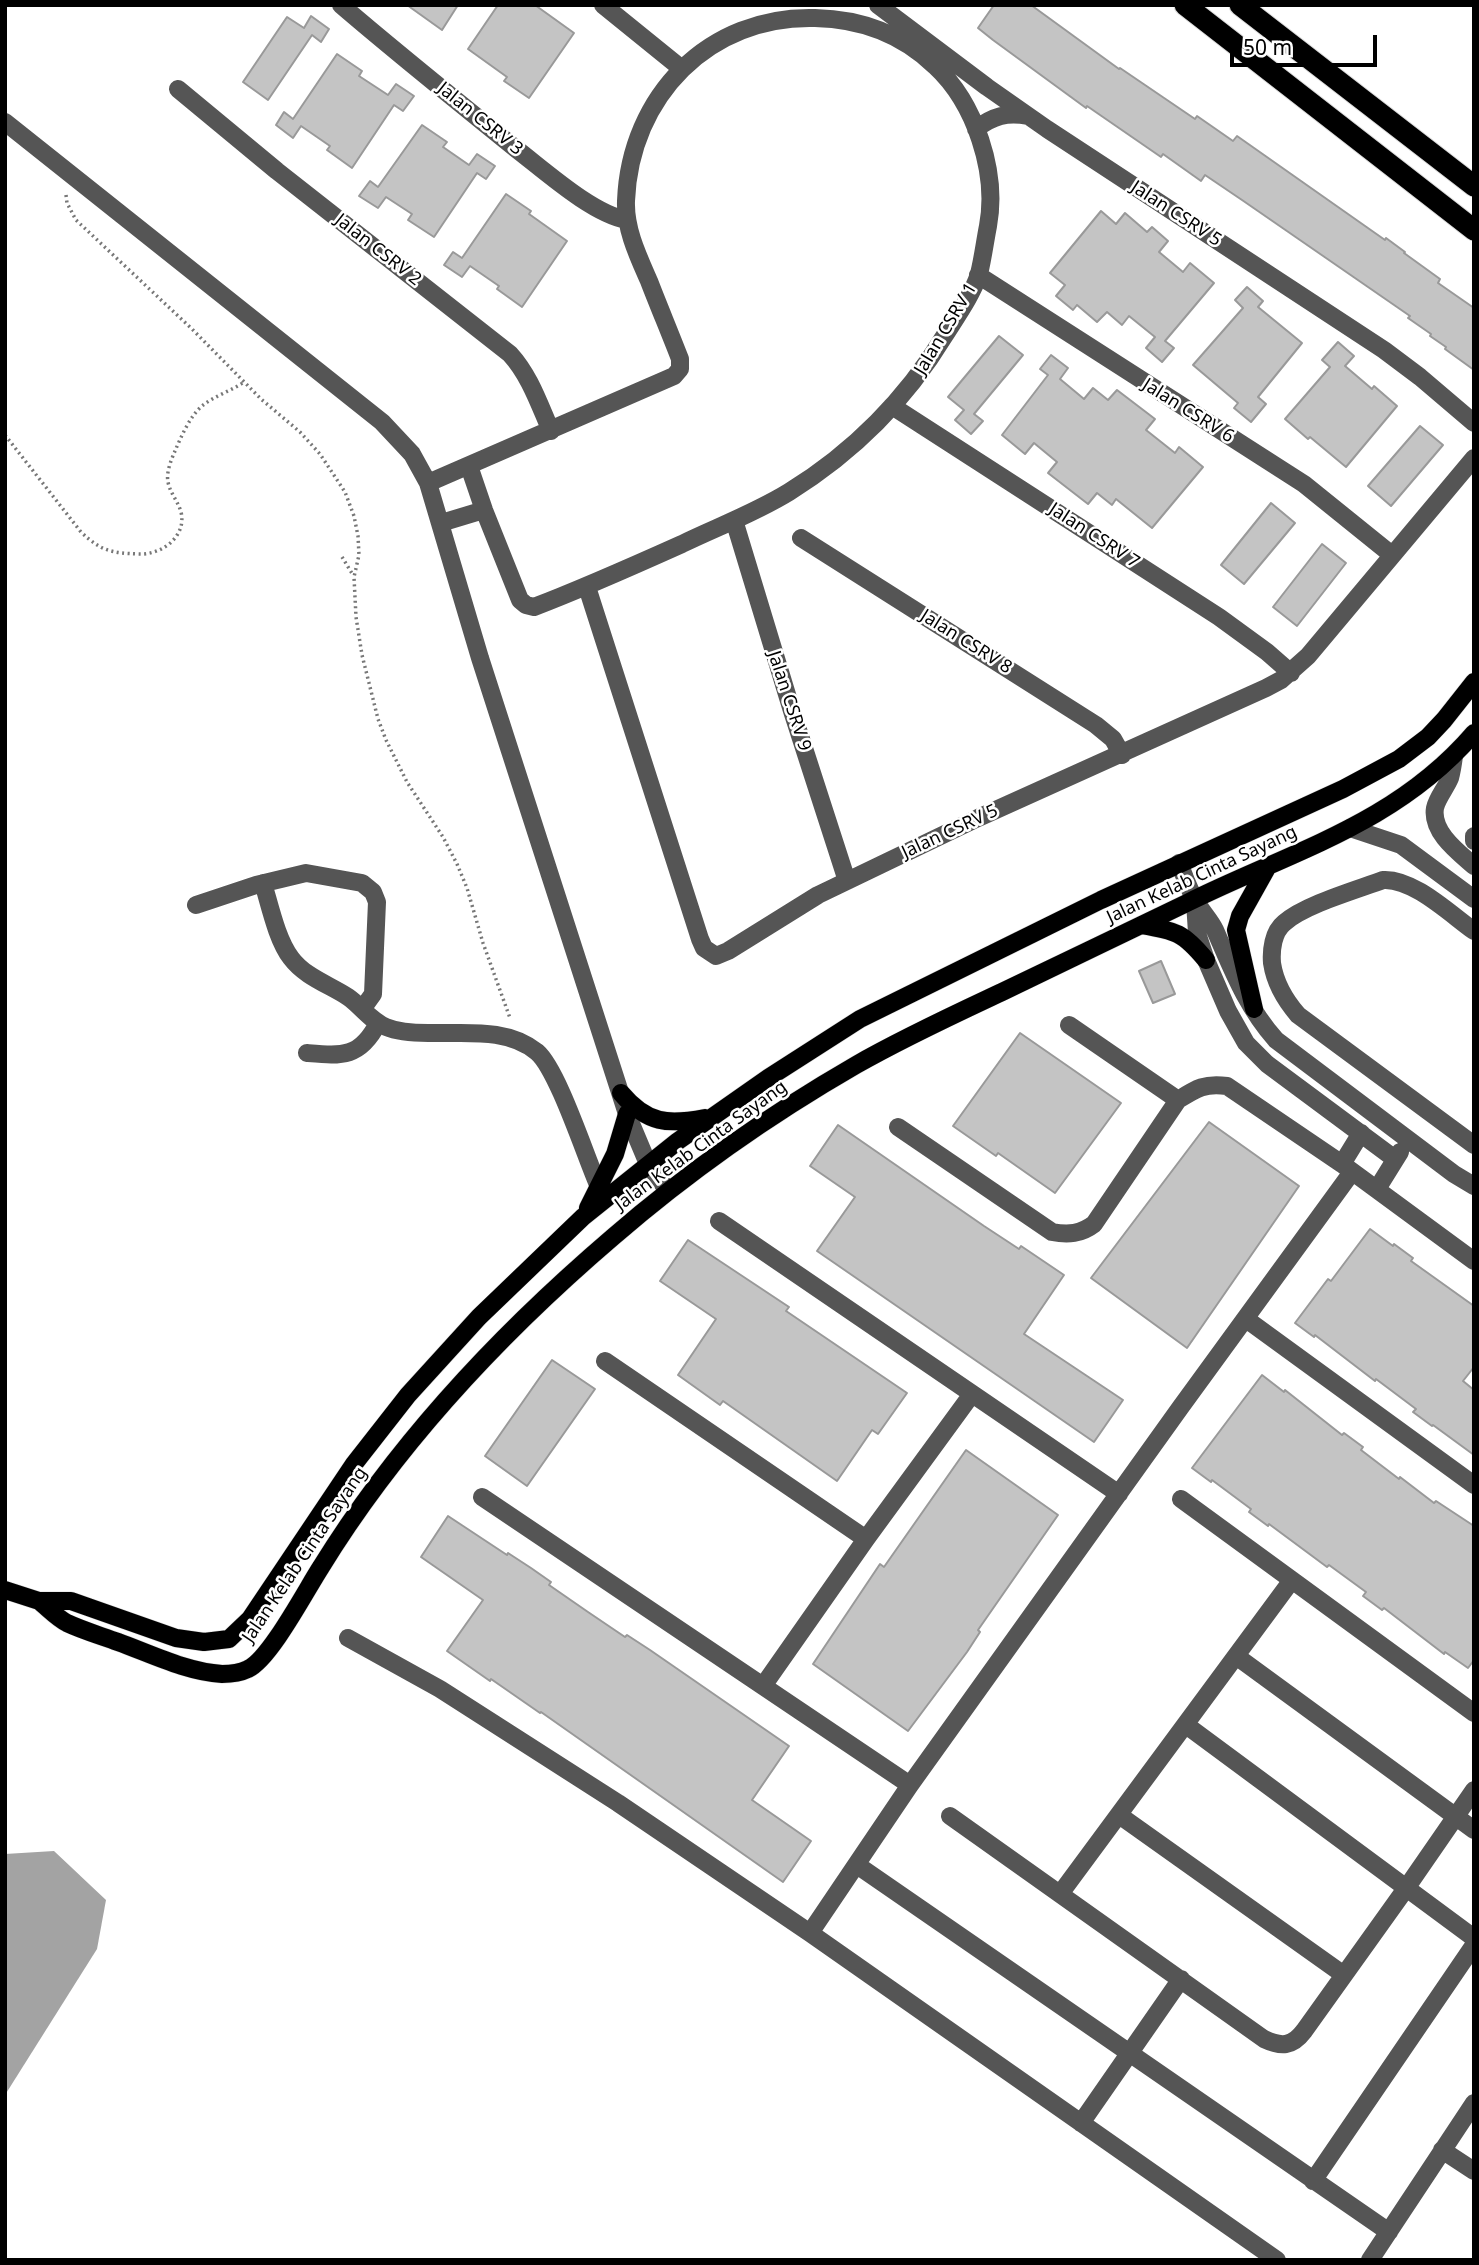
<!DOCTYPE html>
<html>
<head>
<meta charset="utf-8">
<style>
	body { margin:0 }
	#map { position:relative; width:1479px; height:2265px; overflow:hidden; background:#fff; font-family:"Noto Sans",sans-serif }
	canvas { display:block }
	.frame { position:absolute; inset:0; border:7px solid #000; pointer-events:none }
	.scale { position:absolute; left:1230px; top:35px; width:147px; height:32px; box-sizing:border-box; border:4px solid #000; border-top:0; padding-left:9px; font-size:21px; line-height:24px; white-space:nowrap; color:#000; -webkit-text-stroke:5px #fff; paint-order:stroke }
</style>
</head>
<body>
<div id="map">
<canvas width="1479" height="2265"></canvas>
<div class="frame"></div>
<div class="scale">50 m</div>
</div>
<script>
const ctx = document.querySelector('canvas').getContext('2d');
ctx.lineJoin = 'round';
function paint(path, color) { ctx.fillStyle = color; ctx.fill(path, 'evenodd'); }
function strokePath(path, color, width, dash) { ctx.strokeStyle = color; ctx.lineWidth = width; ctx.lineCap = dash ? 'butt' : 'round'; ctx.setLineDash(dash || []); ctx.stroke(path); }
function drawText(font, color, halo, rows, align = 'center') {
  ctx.font = font + ' "Noto Sans",sans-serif'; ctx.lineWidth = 5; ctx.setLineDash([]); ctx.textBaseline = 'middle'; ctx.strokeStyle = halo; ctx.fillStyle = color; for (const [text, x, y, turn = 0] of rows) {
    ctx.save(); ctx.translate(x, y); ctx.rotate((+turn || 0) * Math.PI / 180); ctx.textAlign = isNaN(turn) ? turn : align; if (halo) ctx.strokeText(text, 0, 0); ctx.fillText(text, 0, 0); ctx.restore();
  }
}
const water = new Path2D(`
	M 54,1851 L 106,1900 L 97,1949 L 5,2095 L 5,1854 Z`);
const building = new Path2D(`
	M 407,5 L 458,5 L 442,30 Z
	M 498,5 L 535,5 L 574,33 L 529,98 L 504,81 L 507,77 L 468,49 Z
	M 994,5 L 1031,5 L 1119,69 L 1120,68 L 1195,119 L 1197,116 L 1233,141 L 1237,136 L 1385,240 L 1386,238 L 1405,252 L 1404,253 L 1440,279 L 1438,283 L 1474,308 L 1474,370 L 1445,349 L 1446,347 L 1430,336 L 1431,334 L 1408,318 L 1410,316 L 1242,200 L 1205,175 L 1201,181 L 1163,154 L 1161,157 L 1087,106 L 1086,108 L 993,40 L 978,28 Z
	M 311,16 L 329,29 L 321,42 L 312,35 L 268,100 L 243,82 L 287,17 L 304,28 Z
	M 337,54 L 362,71 L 359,76 L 388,95 L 396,84 L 414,96 L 403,111 L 394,105 L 352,168 L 327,150 L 330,146 L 301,126 L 293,138 L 276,125 L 284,112 L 293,119 Z
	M 422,125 L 447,142 L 443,147 L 469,165 L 477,154 L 495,166 L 486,179 L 477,173 L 434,237 L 408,220 L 412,214 L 386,197 L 378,208 L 359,196 L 370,181 L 378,187 Z
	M 506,194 L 531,211 L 529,214 L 567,241 L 522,307 L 497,289 L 499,286 L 470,266 L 462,277 L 444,265 L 453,252 L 462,258 Z
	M 1101,211 L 1116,224 L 1125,213 L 1147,232 L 1152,227 L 1168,241 L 1159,252 L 1183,272 L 1190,263 L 1214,283 L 1165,341 L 1174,348 L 1162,362 L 1146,348 L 1155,337 L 1129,316 L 1122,325 L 1107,312 L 1097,322 L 1077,305 L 1073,310 L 1056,296 L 1065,285 L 1050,273 Z
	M 1247,287 L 1263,301 L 1258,307 L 1302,343 L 1258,397 L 1266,404 L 1251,422 L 1234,408 L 1238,403 L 1193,365 L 1243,308 L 1235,300 Z
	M 999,336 L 1023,355 L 974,414 L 983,421 L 971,434 L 955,420 L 964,410 L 948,397 Z
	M 1338,342 L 1354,356 L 1345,366 L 1372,389 L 1374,386 L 1397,406 L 1346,467 L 1310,437 L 1308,439 L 1285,419 L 1330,367 L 1322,360 Z
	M 1051,355 L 1068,368 L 1060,379 L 1084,399 L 1093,388 L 1108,400 L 1117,390 L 1155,419 L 1146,430 L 1175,453 L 1179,447 L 1203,467 L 1152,528 L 1116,499 L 1112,505 L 1097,493 L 1088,504 L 1048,473 L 1057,462 L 1034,443 L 1025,454 L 1002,435 L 1048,375 L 1040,369 Z
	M 1420,426 L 1443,445 L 1391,506 L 1368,486 Z
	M 1271,503 L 1295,523 L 1244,584 L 1221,565 Z
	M 1322,544 L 1346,563 L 1297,626 L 1273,607 Z
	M 1161,961 L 1175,994 L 1153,1003 L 1139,971 Z
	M 1020,1033 L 1121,1103 L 1055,1193 L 998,1153 L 996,1156 L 953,1126 Z
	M 1209,1122 L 1299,1186 L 1187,1348 L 1091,1278 Z
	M 838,1125 L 984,1226 L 1019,1249 L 1021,1246 L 1064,1275 L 1024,1334 L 1123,1400 L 1094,1442 L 817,1251 L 855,1197 L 810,1166 Z
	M 1370,1229 L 1393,1246 L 1394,1244 L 1413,1258 L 1411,1261 L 1474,1306 L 1474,1367 L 1463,1381 L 1474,1390 L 1474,1455 L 1433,1425 L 1432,1426 L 1413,1412 L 1416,1409 L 1376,1379 L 1375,1381 L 1315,1335 L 1314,1337 L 1295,1323 L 1328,1279 L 1331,1281 Z
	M 688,1240 L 789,1307 L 786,1311 L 907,1393 L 878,1434 L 872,1430 L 837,1481 L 723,1401 L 720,1405 L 678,1375 L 716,1319 L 660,1281 Z
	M 552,1360 L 595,1389 L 527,1486 L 485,1456 Z
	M 1262,1375 L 1284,1392 L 1285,1390 L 1342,1435 L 1344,1433 L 1363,1447 L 1361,1450 L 1399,1479 L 1400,1477 L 1434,1503 L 1436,1501 L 1474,1526 L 1474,1660 L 1468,1668 L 1445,1652 L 1444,1654 L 1384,1608 L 1382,1610 L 1363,1596 L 1366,1592 L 1329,1565 L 1327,1567 L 1269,1524 L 1268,1526 L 1249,1512 L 1251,1509 L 1212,1480 L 1211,1482 L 1192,1468 Z
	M 966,1450 L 1058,1515 L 978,1630 L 980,1632 L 967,1652 L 908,1731 L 813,1664 L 880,1564 L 884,1567 Z
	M 448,1516 L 507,1555 L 508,1553 L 531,1568 L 551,1582 L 549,1585 L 588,1612 L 625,1637 L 627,1635 L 650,1650 L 789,1746 L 752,1800 L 811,1841 L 783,1882 L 541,1712 L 540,1713 L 491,1679 L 490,1681 L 447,1651 L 483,1600 L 421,1557 Z`);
const path = new Path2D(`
	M 66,195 L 67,203 L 76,220 L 192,329 L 261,399 L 300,432 L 320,454 L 345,492 L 354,516 L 358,536 L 359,555 L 354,577 L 356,617 L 362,655 L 378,719 L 386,740 L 407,782 L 443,837 L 457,864 L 467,888 L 483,943 L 510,1018
	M 5,435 L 81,532 C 101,551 111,553 139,554 C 161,555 187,537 181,512 C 178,501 170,493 168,482 C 166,473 171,460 175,451 C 181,437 190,416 202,406 C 214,396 231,391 244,382
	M 342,557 L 353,575`);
const minor = new Path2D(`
	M 341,5 C 398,54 457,101 515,148 C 544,170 592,214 627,220
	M 603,5 L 682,69
	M 878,5 L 987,87 L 1047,129 L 1384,350 L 1420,377 L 1474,423
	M 178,89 L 277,171 L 510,354 C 530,376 539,404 551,431
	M 5,122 L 382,422 L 412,454 L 428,483 L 480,658 L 627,1114 L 648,1164 L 668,1191
	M 976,129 C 993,116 1007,112 1028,116
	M 978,275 L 1304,484 L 1392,555
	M 892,406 L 1219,617 L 1267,652 L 1291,673
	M 428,483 L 674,376 L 680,369 L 680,359 C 670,333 659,307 649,281 C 638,256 625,229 626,201 C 630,96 709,15 815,18 C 861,19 901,33 935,66 C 975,103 998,172 988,226 C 985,241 983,258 979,274 C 972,295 957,316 945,335 C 906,399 852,453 789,492 C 755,513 717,527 682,544 C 633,566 584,588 534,607 L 526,605 L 520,600 L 484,510 L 469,466
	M 734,520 L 792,711 L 847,881
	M 441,523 L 484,510
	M 801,538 L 1096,725 L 1113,739 L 1122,755
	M 587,587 L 700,939 L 704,948 L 716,956 L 728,951 L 818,895 L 978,818 L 1266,688 L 1281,680 L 1308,656 L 1474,458
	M 1454,756 C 1453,764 1452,771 1450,778 C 1446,788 1437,798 1435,808 C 1431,832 1458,852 1474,866
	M 1350,828 L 1401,845 L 1474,899
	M 1474,836 L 1474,841
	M 1179,863 C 1184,875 1188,887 1194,898 C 1200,910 1210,919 1215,930 C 1233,971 1246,1006 1276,1040 L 1454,1174 L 1474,1186
	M 263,883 C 270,906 277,940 291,958 C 305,977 330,985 348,997 C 361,1006 371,1021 386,1027 C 398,1032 415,1033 428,1033 C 464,1034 507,1027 537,1052 C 558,1070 586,1158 599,1187
	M 1195,902 L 1197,933 L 1206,960 L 1228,1011 L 1246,1043 L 1267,1064 L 1395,1159
	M 196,905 L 256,885 L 306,873 L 362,883 L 373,892 L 377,902 L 373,994 L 363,1008
	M 1474,931 C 1450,914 1413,878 1383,880 C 1356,890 1304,905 1284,923 C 1273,932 1271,950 1272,963 C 1275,983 1285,1000 1298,1015 L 1474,1145
	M 1069,1025 L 1178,1100
	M 307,1053 C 342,1056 360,1058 378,1023
	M 898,1127 L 1052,1232 C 1068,1235 1081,1234 1094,1224 L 1178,1100 C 1197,1088 1205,1083 1227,1086 L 1342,1164 L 1474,1261
	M 1342,1164 L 1361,1133
	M 1377,1189 L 1400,1152
	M 719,1221 L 1119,1494
	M 1246,1319 L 1474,1485
	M 605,1361 L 866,1539
	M 482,1497 L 910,1785
	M 1181,1499 L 1474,1713
	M 348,1638 L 440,1689 L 618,1803 L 810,1933 L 1277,2260
	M 1236,1656 L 1474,1830
	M 763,1686 L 866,1539 L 972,1394
	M 1186,1725 L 1474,1938
	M 1119,1815 L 1344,1975
	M 950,1816 L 1264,2039 C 1281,2047 1292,2047 1304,2031 L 1407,1887 L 1474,1790
	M 857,1865 L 1389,2232
	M 1060,1894 L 1292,1580
	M 810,1933 L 910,1785 L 1180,1408 L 1352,1172
	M 1081,2123 L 1181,1979
	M 1442,2150 L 1474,2171
	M 1313,2181 L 1474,1945
	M 1370,2260 L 1474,2103`);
const major = new Path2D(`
	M 1141,925 C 1176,931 1183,932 1206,960
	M 1254,1009 L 1236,930 L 1240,916 L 1268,866
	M 621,1093 C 647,1124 668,1125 705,1118
	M 588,1208 L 615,1154 L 627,1114
	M 5,1590 L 39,1601 L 71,1601 L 176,1638 L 204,1642 L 229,1639 L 250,1619 L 354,1464 L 408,1395 L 479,1317 L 583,1217 L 678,1141 L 768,1078 L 860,1019 L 1101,900 L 1343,789 L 1399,759 L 1428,737 L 1444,720 L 1474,682
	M 39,1601 C 48,1608 57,1618 67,1623 C 84,1631 102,1636 118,1642 C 151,1654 187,1672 222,1674 C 231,1674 240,1673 248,1669 C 270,1659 306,1590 321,1567 C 398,1442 502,1332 613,1237 C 688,1172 771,1114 856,1065 C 903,1038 953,1015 1002,992 C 1064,962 1127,932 1189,902 C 1292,851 1396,824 1474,733`);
const highway = new Path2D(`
	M 1185,5 L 1474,230
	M 1240,5 L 1474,186`);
const streetNames = [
	["Jalan CSRV 3",480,119,39],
	["Jalan CSRV 5",1176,214,33],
	["Jalan CSRV 2",378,250,38],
	["Jalan CSRV 1",946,329,-59],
	["Jalan CSRV 6",1188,411,32],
	["Jalan CSRV 7",1094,536,33],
	["Jalan CSRV 8",966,642,32],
	["Jalan CSRV 9",789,701,72],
	["Jalan CSRV 5",950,832,-25],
	["Jalan Kelab Cinta Sayang",1202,875,-25],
	["Jalan Kelab Cinta Sayang",701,1146,-36],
	["Jalan Kelab Cinta Sayang",305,1555,-56]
];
paint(water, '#a3a3a3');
paint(building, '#c4c4c4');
strokePath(building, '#999', 2);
strokePath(major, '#dbdbdb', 19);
strokePath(highway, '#dbdbdb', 23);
strokePath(path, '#777', 3.5, [2, 3.5]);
strokePath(minor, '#555', 18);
strokePath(major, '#000', 18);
strokePath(highway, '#000', 21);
drawText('18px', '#000', '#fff', streetNames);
</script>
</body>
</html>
